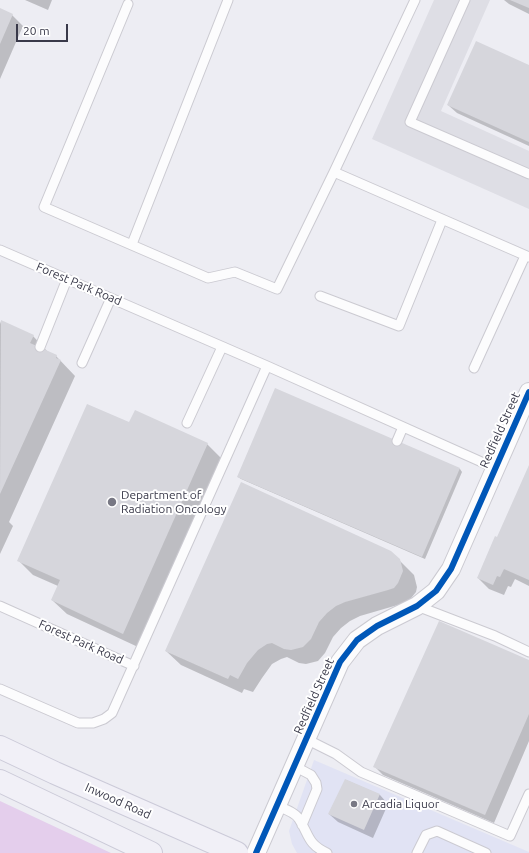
<!DOCTYPE html>
<html>
<head>
<meta charset="utf-8">
<style>
	body { margin:0 }
	#map { position:relative; width:529px; height:853px; overflow:hidden; background:#ededf3; font-family:Ubuntu,sans-serif }
	canvas { display:block }
	.scale { position:absolute; left:16px; top:24px; width:52px; height:18px; box-sizing:border-box; border:2px solid #393949; border-top:0; padding-left:5px; font-size:12px; line-height:14px; white-space:nowrap; color:#393949; -webkit-text-stroke:3px #fff; paint-order:stroke }
</style>
</head>
<body>
<div id="map">
<canvas width="529" height="853"></canvas>
<div class="scale">20 m</div>
</div>
<script>
const ctx = document.querySelector('canvas').getContext('2d');
ctx.lineJoin = 'round';
function paint(path, color) { ctx.fillStyle = color; ctx.fill(path, 'evenodd'); }
function strokePath(path, color, width, dash) { ctx.strokeStyle = color; ctx.lineWidth = width; ctx.lineCap = dash ? 'butt' : 'round'; ctx.setLineDash(dash || []); ctx.stroke(path); }
function drawText(font, color, halo, rows, align = 'center') {
  ctx.font = font + ' Ubuntu,sans-serif'; ctx.lineWidth = 4; ctx.setLineDash([]); ctx.textBaseline = 'middle'; ctx.strokeStyle = halo; ctx.fillStyle = color; for (const [text, x, y, turn = 0] of rows) {
    ctx.save(); ctx.translate(x, y); ctx.rotate((+turn || 0) * Math.PI / 180); ctx.textAlign = isNaN(turn) ? turn : align; if (halo) ctx.strokeText(text, 0, 0); ctx.fillText(text, 0, 0); ctx.restore();
  }
}
const commercial = new Path2D(`
	M 314,760 L 529,852 L 529,853 L 297,853 L 292,844 L 289,831 Z`);
const green = new Path2D(`
	M 0,801 L 111,853 L 0,853 Z`);
const parking = new Path2D(`
	M 434,0 L 490,0 L 441,111 L 529,151 L 529,209 L 372,139 Z`);
const shadow = new Path2D(`
	M 25,0 L 52,0 L 48,10 Z
	M 504,0 L 529,0 L 529,14 L 509,4 Z
	M 0,10 L 12,15 L 23,26 L 0,79 Z
	M 529,66 L 529,146 L 457,113 L 448,105 Z
	M 1,321 L 33,336 L 47,351 L 56,356 L 75,376 L 9,522 L 13,526 L 0,554 L 0,324 Z
	M 207,444 L 221,458 L 138,647 L 67,614 L 52,600 L 58,586 L 33,575 L 18,560 Z
	M 529,468 L 529,586 L 515,579 L 511,587 L 508,586 L 504,595 L 489,589 L 478,578 L 498,539 Z
	M 460,469 L 462,472 L 425,559 L 241,479 L 238,477 Z
	M 391,552 L 414,575 L 417,587 L 416,592 L 408,602 L 360,616 L 350,621 L 341,628 L 333,637 L 325,653 L 318,661 L 306,664 L 299,663 L 287,657 L 281,659 L 272,664 L 262,678 L 253,692 L 244,689 L 242,693 L 181,665 L 166,651 Z
	M 529,661 L 529,741 L 494,823 L 383,775 L 375,767 Z
	M 346,780 L 380,795 L 388,804 L 373,838 L 338,822 L 329,814 Z`);
const building = new Path2D(`
	M 510,0 L 529,0 L 529,8 Z
	M 0,8 L 13,14 L 0,44 Z
	M 476,41 L 529,65 L 529,142 L 447,105 Z
	M 1,320 L 34,335 L 30,343 L 57,355 L 56,358 L 61,360 L 0,494 Z
	M 275,388 L 460,468 L 422,557 L 237,477 Z
	M 87,404 L 129,422 L 135,410 L 208,443 L 123,634 L 51,600 L 60,580 L 17,561 Z
	M 529,465 L 529,580 L 504,569 L 500,577 L 497,576 L 493,585 L 477,578 L 495,536 L 497,537 Z
	M 241,482 L 391,551 L 400,559 L 403,571 L 398,583 L 394,588 L 388,590 L 345,602 L 336,606 L 327,613 L 319,622 L 311,639 L 303,647 L 291,650 L 284,649 L 272,643 L 267,644 L 258,650 L 247,663 L 238,679 L 230,675 L 228,679 L 165,651 Z
	M 439,621 L 529,660 L 529,714 L 485,815 L 373,767 Z
	M 345,779 L 380,794 L 364,830 L 328,814 Z`);
const lane = new Path2D(`
	M 465,0 L 410,122 L 529,174
	M 128,4 L 44,207 L 208,278 L 235,272 L 277,289 L 334,172 L 415,0
	M 334,172 L 529,257
	M 132,244 L 228,0
	M 0,250 L 267,366 L 495,468
	M 320,296 L 399,326 L 442,220
	M 40,347 L 67,279
	M 82,363 L 111,298
	M 474,368 L 525,256
	M 187,423 L 222,347
	M 397,441 L 403,427
	M 0,606 L 134,666
	M 417,606 L 495,636 L 529,652
	M 0,689 L 78,723 L 93,723 L 104,719 L 112,713 L 267,366
	M 306,739 L 336,754 L 361,772 L 510,836 L 529,794
	M 294,766 L 311,775 L 316,783 L 317,789 L 302,825
	M 277,806 C 284,809 295,812 299,819 C 309,834 307,844 327,853
	M 417,853 L 426,835 L 437,831 L 486,853`);
const street = new Path2D(`
	M 256,853 L 340,662 L 357,640 L 377,626 L 417,606 L 436,591 L 451,569 L 529,392`);
const secondary = new Path2D(`
	M 0,747 L 55,773 L 237,853
	M 0,781 L 151,853`);
const cycleway = new Path2D(`
	M 256,853 L 340,662 L 357,640 L 377,626 L 417,606 L 436,591 L 451,569 L 529,392`);
const markers = [
	[112,502,5,"#787884"],
	[354,804,4,"#787884"]
];
const streetNames = [
	["Forest Park Road",79,284,23],
	["Redfield Street",500,430,-66],
	["Forest Park Road",81,642,24],
	["Redfield Street",314,696,-66],
	["Inwood Road",118,801,24]
];
const poiNames = [
	["Department of",121,495],
	["Radiation Oncology",121,509],
	["Arcadia Liquor",362,804]
];
paint(commercial, '#e1e3f4');
paint(green, '#e4ceec');
paint(parking, '#dedee5');
paint(shadow, '#0003');
paint(building, '#d6d6dc');
strokePath(lane, '#cbcad1', 11);
strokePath(street, '#cbcad1', 20);
strokePath(secondary, '#cbcad8', 24);
strokePath(lane, '#fcfcfd', 9);
strokePath(street, '#fcfcfd', 18);
strokePath(secondary, '#f1f0f7', 22);
strokePath(cycleway, '#0057b8', 6);
for (const [x, y, r, color] of markers) { const dot = new Path2D(); dot.arc(x, y, r, 0, 2 * Math.PI); ctx.fillStyle = color; ctx.fill(dot); strokePath(dot, '#fff', 1.5); }
drawText('12px', '#393949', '#fff', streetNames);
drawText('12px', '#393949', '#fff', poiNames, 'left');
</script>
</body>
</html>
